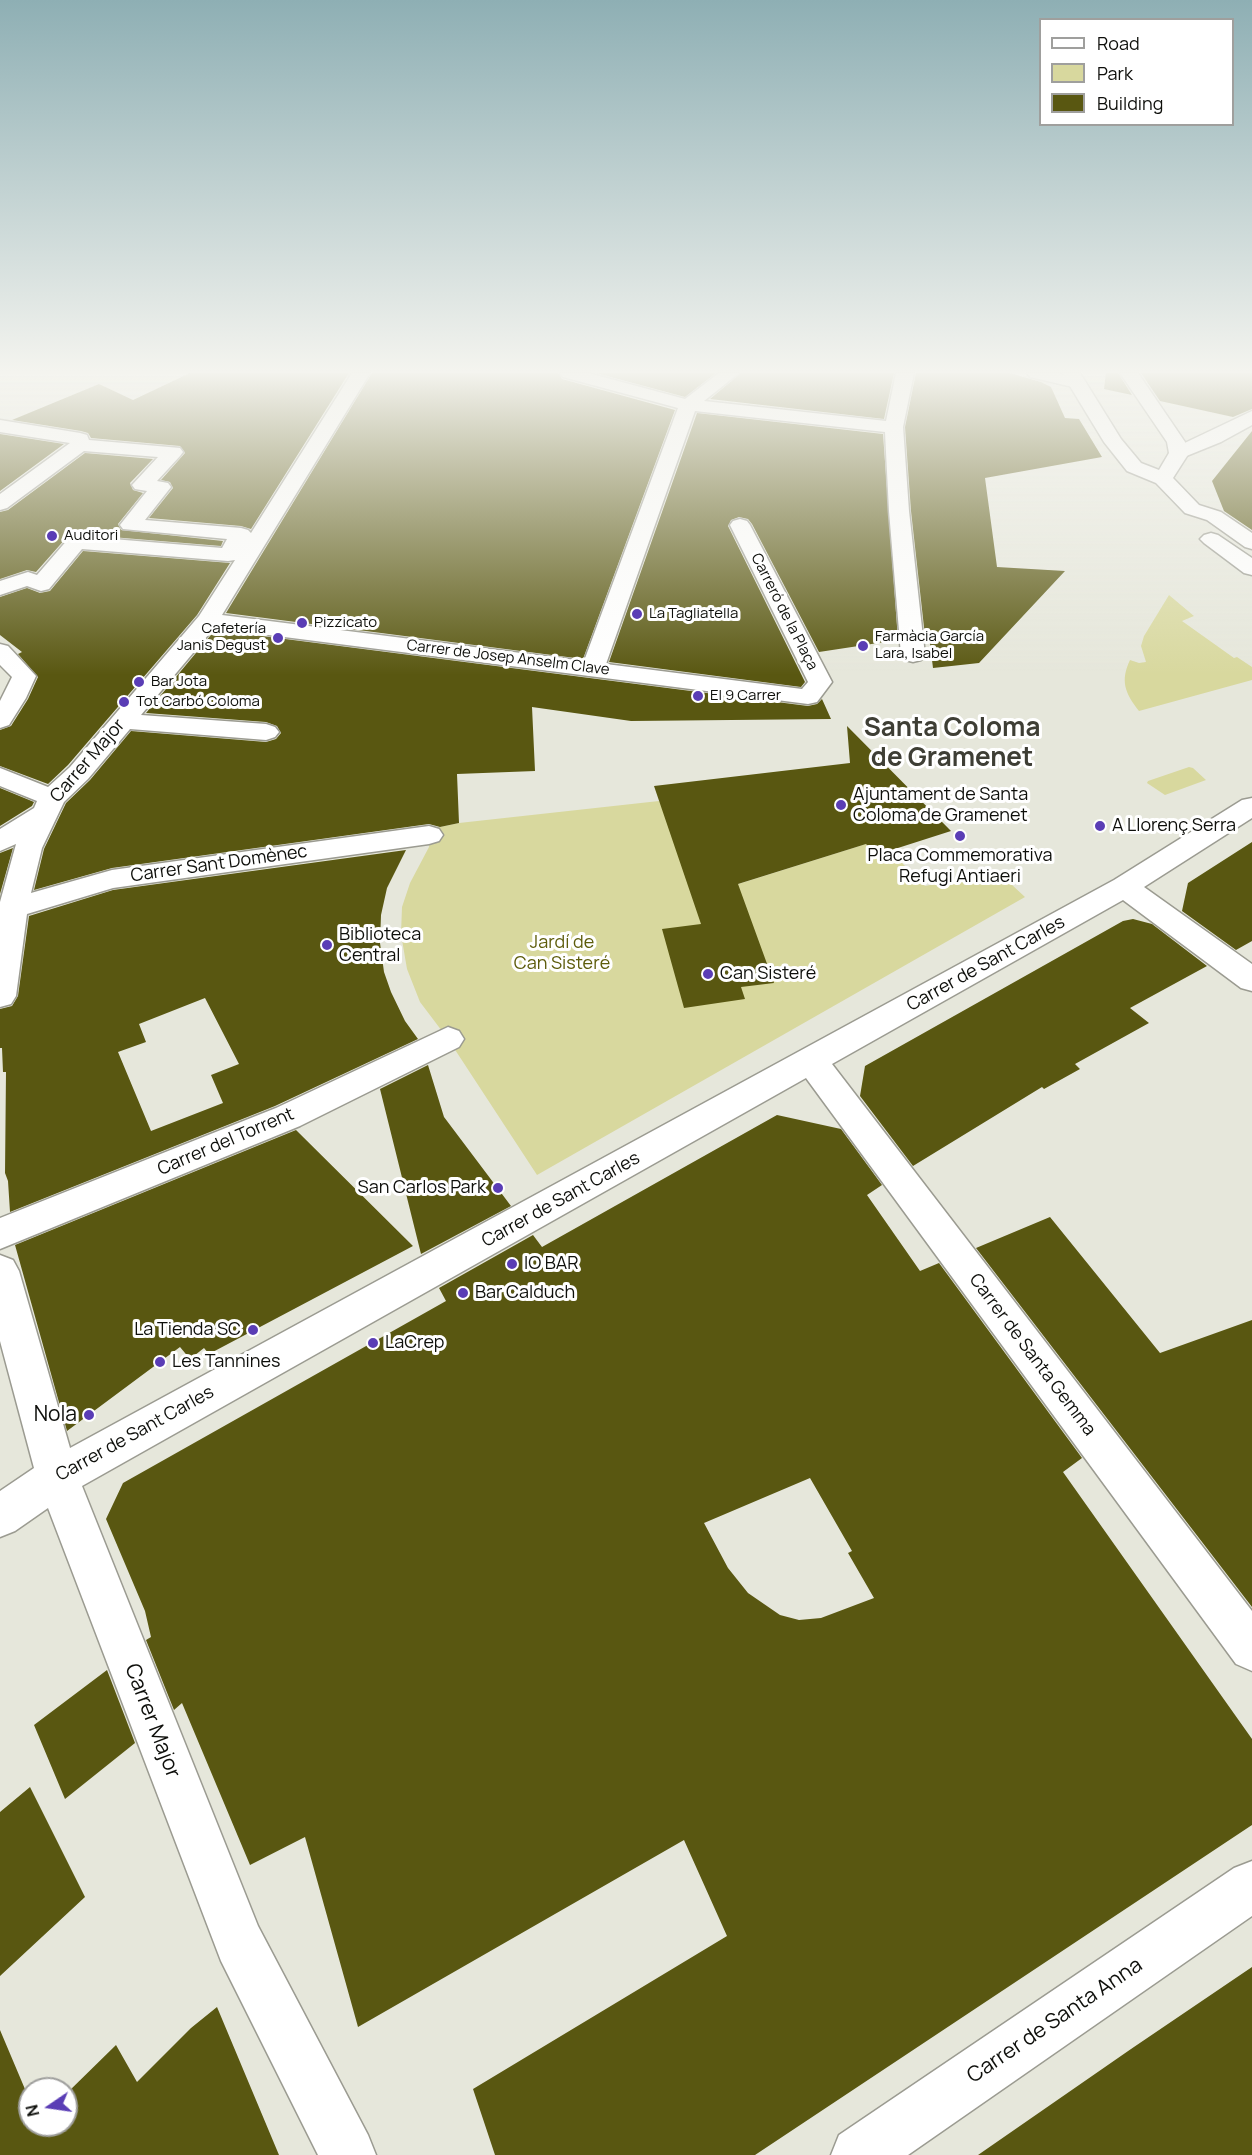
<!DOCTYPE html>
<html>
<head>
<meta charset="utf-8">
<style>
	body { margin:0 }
	#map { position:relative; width:1252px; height:2155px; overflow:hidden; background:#e6e7db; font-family:Manrope,sans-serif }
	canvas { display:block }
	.legend { position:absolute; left:1039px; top:18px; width:195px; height:108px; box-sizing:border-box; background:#fff; border:2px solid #9f9f9d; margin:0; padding:8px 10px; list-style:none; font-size:18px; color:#0e0f0b }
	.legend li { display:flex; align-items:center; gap:12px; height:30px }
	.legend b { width:30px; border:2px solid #9f9f9d }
	.north { position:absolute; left:18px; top:2077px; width:60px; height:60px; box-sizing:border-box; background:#fff; border:2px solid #9f9f9d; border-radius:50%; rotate:257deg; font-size:16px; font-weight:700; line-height:24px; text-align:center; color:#0e0f0b }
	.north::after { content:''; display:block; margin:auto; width:21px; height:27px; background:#5a3db5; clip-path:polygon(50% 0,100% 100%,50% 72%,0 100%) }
</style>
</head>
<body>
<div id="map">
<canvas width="1252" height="2155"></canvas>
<ul class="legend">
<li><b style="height:8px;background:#fff"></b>Road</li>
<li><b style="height:16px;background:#d8d89e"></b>Park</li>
<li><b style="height:16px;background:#595711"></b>Building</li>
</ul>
<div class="north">N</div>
</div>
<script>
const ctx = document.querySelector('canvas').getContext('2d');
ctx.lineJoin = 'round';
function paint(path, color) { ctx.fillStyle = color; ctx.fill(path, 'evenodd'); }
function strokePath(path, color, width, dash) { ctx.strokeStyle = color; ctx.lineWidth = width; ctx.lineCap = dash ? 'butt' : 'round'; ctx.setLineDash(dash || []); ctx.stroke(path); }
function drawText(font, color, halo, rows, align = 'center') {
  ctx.font = font + ' Manrope,sans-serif'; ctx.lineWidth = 6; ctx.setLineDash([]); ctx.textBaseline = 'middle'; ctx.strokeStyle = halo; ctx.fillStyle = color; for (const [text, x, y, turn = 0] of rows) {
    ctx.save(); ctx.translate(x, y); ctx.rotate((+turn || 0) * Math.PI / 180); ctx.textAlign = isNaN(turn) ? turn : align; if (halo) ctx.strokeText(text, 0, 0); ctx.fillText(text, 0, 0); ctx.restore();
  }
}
const green = new Path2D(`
	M 1169,595 L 1194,616 L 1182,621 L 1234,658 L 1237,657 L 1252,667 L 1252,680 L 1139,711 C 1125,693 1120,681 1130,660 L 1139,663 L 1146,662 L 1141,646 L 1144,636 Z
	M 1189,767 L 1193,768 L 1206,780 L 1165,795 L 1147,783 L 1148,781 Z
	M 659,801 L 710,893 L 866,844 L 876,855 L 890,851 L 925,886 L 997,871 L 1025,897 L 537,1175 L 448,1039 L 420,1002 L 407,969 L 401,934 L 402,907 L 410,883 L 429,847 L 431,829 L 459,823 Z`);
const building = new Path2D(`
	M 190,373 L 349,373 L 251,529 L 241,526 L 149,518 L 173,488 L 170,482 L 161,480 L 185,453 L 180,446 L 91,438 L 88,433 L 81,431 L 12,420 L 99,384 L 133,400 Z
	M 372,373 L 558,373 L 562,379 L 675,410 L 583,659 L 226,613 Z
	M 596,373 L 716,373 L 685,397 Z
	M 741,373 L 894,373 L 884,419 L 710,399 Z
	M 916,373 L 1009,373 L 1041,382 L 1051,387 L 1065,418 L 1079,419 L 1102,457 L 985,478 L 997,567 L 1065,571 L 979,663 L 933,668 L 929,636 L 925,636 L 911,511 L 905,427 Z
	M 1106,373 L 1118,373 L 1132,395 L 1104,389 Z
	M 1141,373 L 1252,373 L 1252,409 L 1233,417 L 1160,401 Z
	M 697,413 L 883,434 L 898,640 L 819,652 L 752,524 L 748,519 L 739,517 L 731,520 L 728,526 L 805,682 L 801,687 L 609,662 Z
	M 1252,431 L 1252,530 L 1224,511 L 1212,481 Z
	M 0,434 L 64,444 L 0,491 Z
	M 85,453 L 153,459 L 130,483 L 133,490 L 143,493 L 118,524 L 121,530 L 223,541 L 221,546 L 75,534 L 67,537 L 36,572 L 27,570 L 0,579 L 0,512 L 8,510 Z
	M 83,551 L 230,563 L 197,615 L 68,765 L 48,784 L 0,766 L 0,730 L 11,726 L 28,699 L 38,677 L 18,654 L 22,652 L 0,635 L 0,597 L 27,588 L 40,593 L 50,591 Z
	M 215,630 L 808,706 L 817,704 L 822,699 L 831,719 L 631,721 L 532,707 L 535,771 L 457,774 L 459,823 L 440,827 L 429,824 L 112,868 L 34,890 L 44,849 L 66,803 L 90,780 L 131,731 L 266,742 L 276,739 L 281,733 L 277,726 L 266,722 L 146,713 Z
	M 847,726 L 951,831 L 876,855 L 866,844 L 738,884 L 774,983 L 741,987 L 745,999 L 684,1008 L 662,929 L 701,924 L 654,786 L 850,763 Z
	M 0,788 L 34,802 L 32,806 L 0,826 Z
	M 1252,842 L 1252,941 L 1236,950 L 1182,911 L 1188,883 Z
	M 13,848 L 0,894 L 0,853 Z
	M 406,850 L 387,888 L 381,915 L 380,943 L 384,972 L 391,992 L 405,1021 L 418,1039 L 275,1106 L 10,1212 L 8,1181 L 5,1173 L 6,1072 L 3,1072 L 2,1048 L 0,1048 L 0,1009 L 12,1006 L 18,996 L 29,916 L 113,890 ZM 205,998 L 239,1064 L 211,1075 L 223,1103 L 151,1131 L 118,1052 L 146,1042 L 139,1024 Z
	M 1133,919 L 1152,924 L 1207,966 L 1130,1008 L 1149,1023 L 1075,1064 L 1080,1069 L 1044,1089 L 1042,1087 L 913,1166 L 860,1096 L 865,1066 L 1123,921 Z
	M 428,1065 L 444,1117 L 511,1206 L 421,1254 L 380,1089 Z
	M 777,1115 L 841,1129 L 882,1185 L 867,1195 L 920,1271 L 939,1263 L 1082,1458 L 1063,1472 L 1252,1739 L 1252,1825 L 755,2155 L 495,2155 L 473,2089 L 727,1936 L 684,1840 L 358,2027 L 305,1837 L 250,1865 L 182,1703 L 174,1710 L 146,1640 L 151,1637 L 145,1611 L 106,1519 L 123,1483 L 446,1301 L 439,1288 L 533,1235 L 542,1247 ZM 810,1478 L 852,1551 L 848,1553 L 874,1598 L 821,1618 L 799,1620 L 780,1615 L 748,1593 L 728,1568 L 704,1523 Z
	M 296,1130 L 413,1246 L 209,1354 L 204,1348 L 190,1359 L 180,1347 L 67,1431 L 15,1245 Z
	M 1050,1217 L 1160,1353 L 1252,1320 L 1252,1607 L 976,1248 Z
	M 107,1670 L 135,1743 L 65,1799 L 34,1725 Z
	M 30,1787 L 85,1897 L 0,1976 L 0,1812 Z
	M 1252,1967 L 1252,2155 L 978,2155 L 1131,2049 Z
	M 217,2007 L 279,2155 L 0,2155 L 0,2030 L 30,2101 L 30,2125 L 66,2125 L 66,2094 L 116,2045 L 137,2082 L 191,2028 Z`);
const street = new Path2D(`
	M 352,373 L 370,373 L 222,615 L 584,661 L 678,408 L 563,377 L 560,373 L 588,373 L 685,399 L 719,373 L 739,373 L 704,401 L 886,421 L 896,373 L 914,373 L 903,427 L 909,511 L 925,655 L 921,660 L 913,662 L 905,660 L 901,655 L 889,511 L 885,432 L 695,411 L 606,664 L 802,689 L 808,682 L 730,525 L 733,521 L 740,519 L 747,521 L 750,525 L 832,682 L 817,702 L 808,704 L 214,628 L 141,715 L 266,724 L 275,727 L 279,732 L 275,737 L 266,740 L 130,729 L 88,779 L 64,802 L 42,848 L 31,893 L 112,870 L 429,826 L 439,829 L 443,835 L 439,841 L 429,844 L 113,888 L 27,914 L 16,996 L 11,1004 L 0,1007 L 0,902 L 16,844 L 0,851 L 0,829 L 34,808 L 37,801 L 0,786 L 0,768 L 48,787 L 70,767 L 199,616 L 235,560 L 228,561 L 82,549 L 49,589 L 41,591 L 27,586 L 0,595 L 0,581 L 28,572 L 37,575 L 69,538 L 76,536 L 222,548 L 227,539 L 123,529 L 120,525 L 147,491 L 135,489 L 132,485 L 158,457 L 84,451 L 7,508 L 0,510 L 0,494 L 70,443 L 0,432 L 0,420 L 80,433 L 87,435 L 89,440 L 180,448 L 183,452 L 180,456 L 157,481 L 168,483 L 171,487 L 145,520 L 241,528 L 248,530 L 251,533 Z
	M 1027,373 L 1057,373 L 1083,379 L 1086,383 L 1083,387 L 1077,388 L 1030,377 Z
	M 1252,411 L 1252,425 L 1221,442 L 1179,459 L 1172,457 L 1169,453 L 1172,449 Z
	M 0,644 L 8,646 L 36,676 L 26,698 L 9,725 L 0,728 L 0,701 L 12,677 L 0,665 Z
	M 1252,798 L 1252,818 L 1144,887 L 1252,964 L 1252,991 L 1241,988 L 1123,900 L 832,1064 L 1252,1611 L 1252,1671 L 1236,1664 L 806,1078 L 82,1486 L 258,1926 L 368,2135 L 376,2155 L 318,2155 L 221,1961 L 48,1508 L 15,1531 L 0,1537 L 0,1491 L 34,1468 L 0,1341 L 0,1255 L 13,1260 L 19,1271 L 70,1448 L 1114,880 L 1242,800 Z
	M 448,1027 L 459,1031 L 464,1039 L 459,1047 L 300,1126 L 0,1249 L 0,1218 L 276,1108 Z
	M 1252,1861 L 1252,1916 L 908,2155 L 831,2155 L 839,2135 L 1234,1868 Z`);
const secondary = new Path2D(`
	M 1062,373 L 1080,373 L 1121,439 L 1141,463 L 1159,470 L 1169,453 L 1167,442 L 1120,373 L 1138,373 L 1185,442 L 1189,453 L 1173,478 L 1199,505 L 1221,512 L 1252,533 L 1252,549 L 1245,547 L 1207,520 L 1185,513 L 1156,483 L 1127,471 L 1104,442 Z
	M 1211,533 L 1218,535 L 1252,558 L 1252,575 L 1244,573 L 1204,543 L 1200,539 L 1204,535 Z`);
const markers = [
	[52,536,6,"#5a3db5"],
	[637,614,6,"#5a3db5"],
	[302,623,6,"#5a3db5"],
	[278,638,6,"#5a3db5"],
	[863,646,6,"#5a3db5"],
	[139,682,6,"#5a3db5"],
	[698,696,6,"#5a3db5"],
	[124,702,6,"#5a3db5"],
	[841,805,6,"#5a3db5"],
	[1100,826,6,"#5a3db5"],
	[960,836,6,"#5a3db5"],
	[327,945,6,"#5a3db5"],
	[708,974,6,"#5a3db5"],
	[498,1188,6,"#5a3db5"],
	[512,1264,6,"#5a3db5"],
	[463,1293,6,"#5a3db5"],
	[253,1330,6,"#5a3db5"],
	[373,1343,6,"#5a3db5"],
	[160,1362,6,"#5a3db5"],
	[89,1415,6,"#5a3db5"]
];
const farPoinames = [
	["Auditori",64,536],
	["La Tagliatella",649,614],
	["Pizzicato",314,623],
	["Cafetería",266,629,"right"],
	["Janis Degust",266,646,"right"],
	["Farmàcia García",875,637],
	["Lara, Isabel",875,654],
	["Bar Jota",151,682],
	["El 9 Carrer",710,696],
	["Tot Carbó Coloma",136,702]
];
const farStreetnames = [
	["Carreró de la Plaça",784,612,63],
	["Carrer de Josep Anselm Clave",508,658,7]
];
const streetNames = [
	["Carrer Major",88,761,-49],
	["Carrer Sant Domènec",219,864,-8],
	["Carrer de Sant Carles",986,964,-29],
	["Carrer del Torrent",226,1142,-23],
	["Carrer de Sant Carles",561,1200,-29],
	["Carrer de Santa Gemma",1032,1355,53],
	["Carrer de Sant Carles",135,1434,-29]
];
const poiNames = [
	["Ajuntament de Santa",853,795],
	["Coloma de Gramenet",853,816],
	["A Llorenç Serra",1112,826],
	["Placa Commemorativa",960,856,"center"],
	["Refugi Antiaeri",960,877,"center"],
	["Biblioteca",339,935],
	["Central",339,956],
	["Can Sisteré",720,974],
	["San Carlos Park",486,1188,"right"],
	["IO BAR",524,1264],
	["Bar Calduch",475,1293],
	["La Tienda SC",241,1330,"right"],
	["LaCrep",385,1343],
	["Les Tannines",172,1362]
];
const parkNames = [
	["Jardí de",562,943],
	["Can Sisteré",562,964]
];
const nearPoinames = [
	["Nola",77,1415]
];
const nearStreetnames = [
	["Carrer Major",152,1721,69],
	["Carrer de Santa Anna",1055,2021,-34]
];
const farTownnames = [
	["Santa Coloma",952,729],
	["de Gramenet",952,759]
];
paint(green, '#d8d89e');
paint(building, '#595711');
strokePath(street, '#9b9b91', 3);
strokePath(secondary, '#9b9b91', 3);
paint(street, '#fff');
paint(secondary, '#fff');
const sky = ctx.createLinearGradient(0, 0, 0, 675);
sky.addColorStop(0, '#8eafb4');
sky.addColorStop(0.55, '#f4f4ef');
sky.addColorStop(1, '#f4f4ef00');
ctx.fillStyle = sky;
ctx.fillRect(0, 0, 1252, 675);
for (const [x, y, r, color] of markers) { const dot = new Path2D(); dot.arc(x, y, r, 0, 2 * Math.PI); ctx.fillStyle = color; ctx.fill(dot); strokePath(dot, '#fff', 2); }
drawText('15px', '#0e0f0b', '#fff', farPoinames, 'left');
drawText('15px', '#0e0f0b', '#fff', farStreetnames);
drawText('18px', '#0e0f0b', '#fff', streetNames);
drawText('18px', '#0e0f0b', '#fff', poiNames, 'left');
drawText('18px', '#5d5c0b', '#fff', parkNames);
drawText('21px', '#0e0f0b', '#fff', nearPoinames, 'right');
drawText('21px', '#0e0f0b', '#fff', nearStreetnames);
drawText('bold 26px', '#3e3e35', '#fff', farTownnames);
</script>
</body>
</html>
